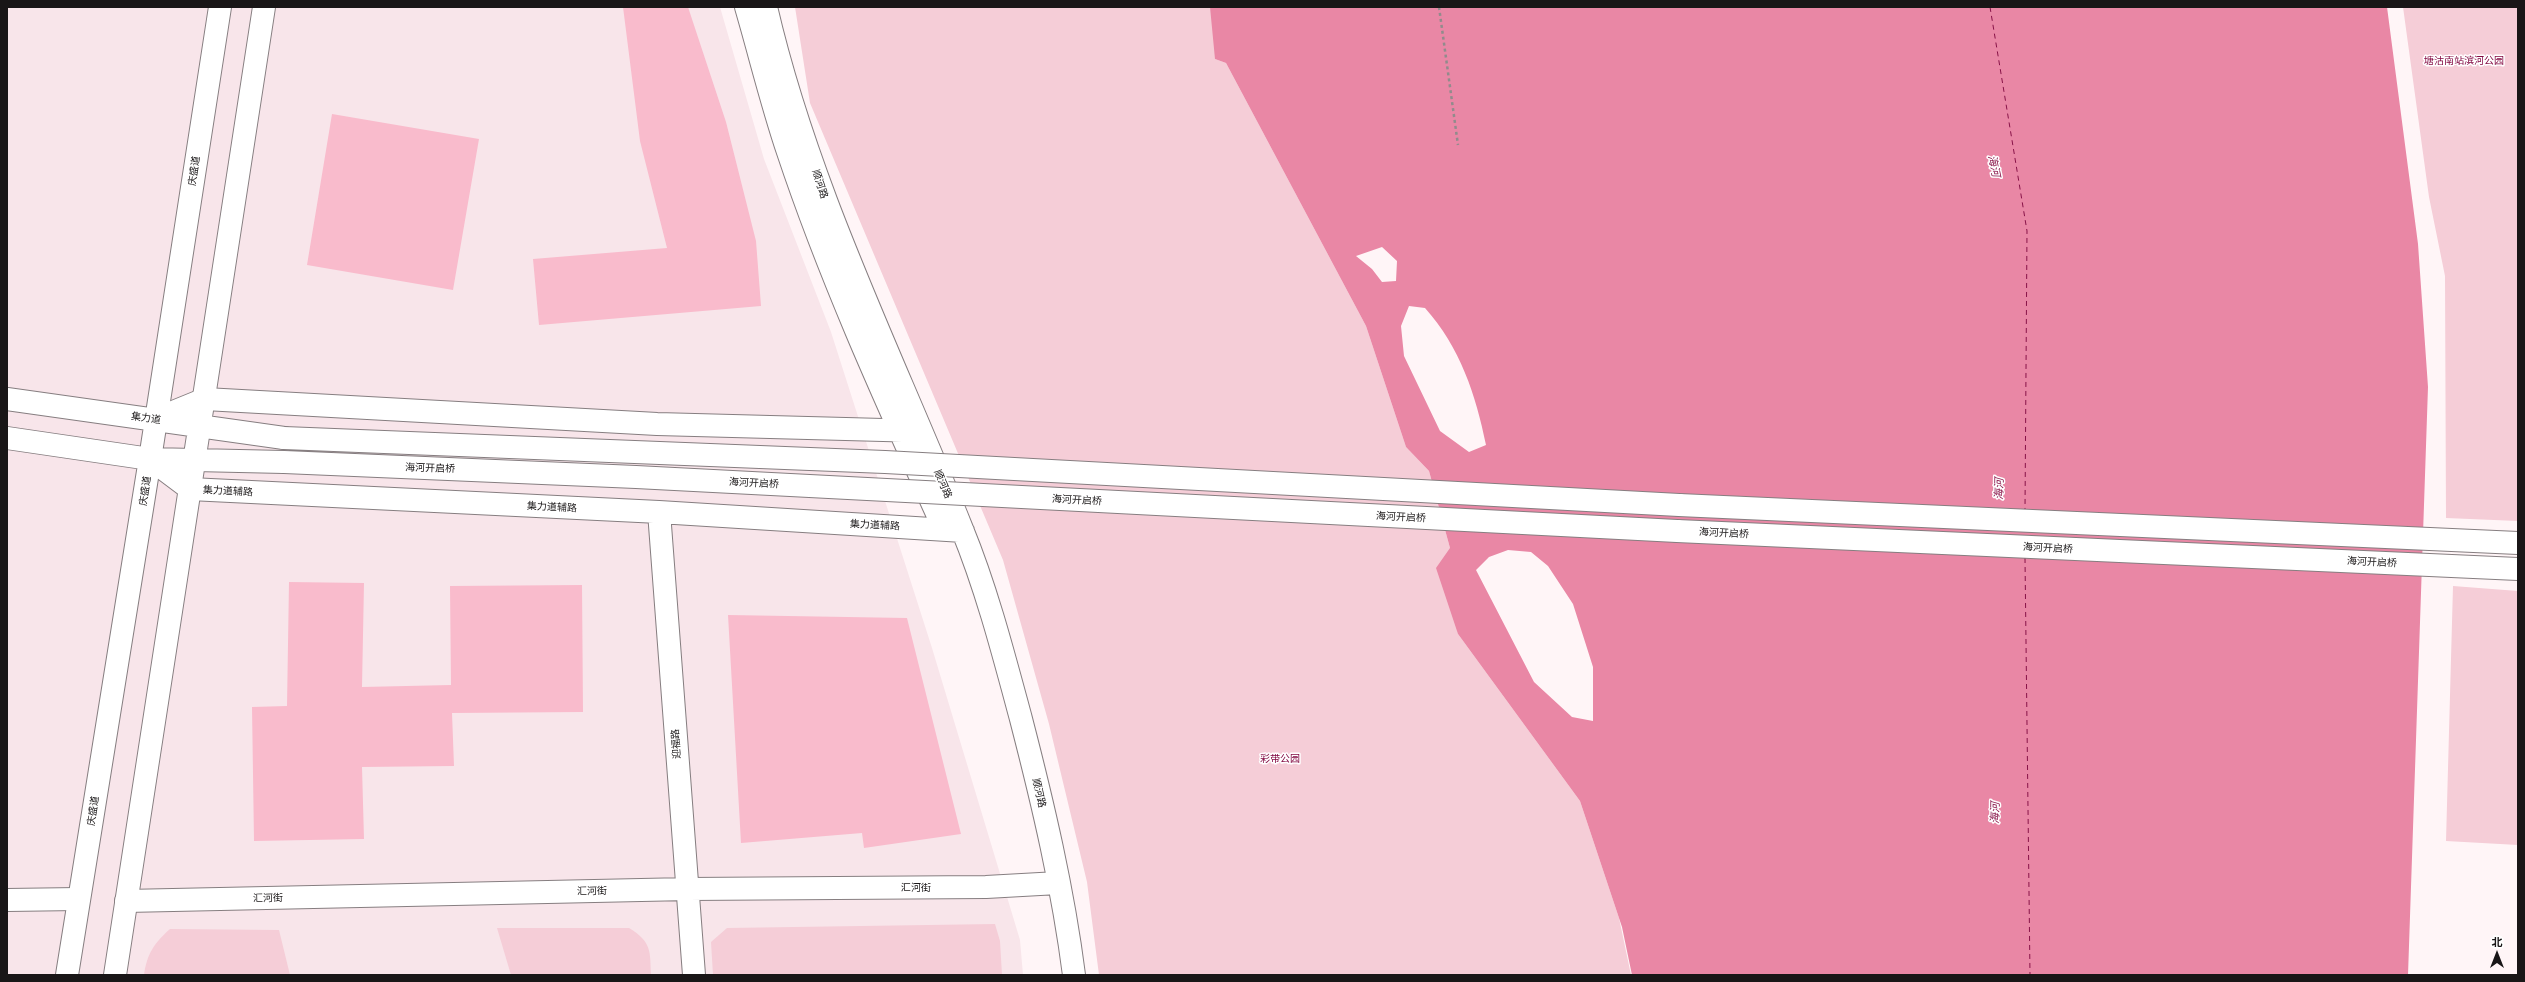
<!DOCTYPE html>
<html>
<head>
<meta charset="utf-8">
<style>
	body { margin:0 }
	#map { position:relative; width:2525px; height:982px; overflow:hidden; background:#fff5f7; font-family:Commissioner,"Noto Sans SC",sans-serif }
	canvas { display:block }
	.frame { position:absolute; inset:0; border:8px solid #191617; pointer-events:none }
	.north { position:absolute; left:2477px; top:934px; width:40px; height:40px; -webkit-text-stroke:3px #fff; paint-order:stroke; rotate:0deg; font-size:11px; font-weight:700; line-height:16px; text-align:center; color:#191617 }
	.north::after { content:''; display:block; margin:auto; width:14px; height:18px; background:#191617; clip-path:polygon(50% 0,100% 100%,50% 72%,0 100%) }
</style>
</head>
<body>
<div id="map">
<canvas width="2525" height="982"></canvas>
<div class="frame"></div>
<div class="north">北</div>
</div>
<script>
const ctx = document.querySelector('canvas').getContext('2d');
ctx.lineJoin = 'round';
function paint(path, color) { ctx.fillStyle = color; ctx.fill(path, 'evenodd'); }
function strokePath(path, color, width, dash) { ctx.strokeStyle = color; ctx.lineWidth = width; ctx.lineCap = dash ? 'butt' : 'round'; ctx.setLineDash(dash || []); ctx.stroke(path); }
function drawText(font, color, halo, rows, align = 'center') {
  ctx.font = font + ' Commissioner,"Noto Sans SC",sans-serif'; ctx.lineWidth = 3; ctx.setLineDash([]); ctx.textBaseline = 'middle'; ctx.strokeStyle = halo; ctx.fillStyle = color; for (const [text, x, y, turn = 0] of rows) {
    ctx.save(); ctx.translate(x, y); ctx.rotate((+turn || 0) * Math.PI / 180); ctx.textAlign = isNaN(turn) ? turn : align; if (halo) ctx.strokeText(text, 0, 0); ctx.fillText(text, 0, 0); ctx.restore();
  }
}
const built = new Path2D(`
	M 7,7 L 720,7 L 764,159 L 831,332 L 932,648 L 1020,940 L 1023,975 L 7,975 Z`);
const green = new Path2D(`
	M 795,7 L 1225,7 L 1215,59 L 1226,63 L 1366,326 L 1406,447 L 1429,471 L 1450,548 L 1458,634 L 1580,801 L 1619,918 L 1631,975 L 1099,975 L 1087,882 L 1049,724 L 1003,560 L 810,103 Z
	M 2403,7 L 2518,7 L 2518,521 L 2446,518 L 2445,276 L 2429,197 Z
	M 2453,586 L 2518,591 L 2518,845 L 2446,841 Z
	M 995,924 L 1000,941 L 1002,975 L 713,975 L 711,942 L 727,928 Z
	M 497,928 L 629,928 C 652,942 650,951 651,975 L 511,975 Z
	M 170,929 L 279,930 L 290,975 L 144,975 C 147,954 154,943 170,929 Z`);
const water = new Path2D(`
	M 1210,7 L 2387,7 L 2418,244 L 2428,387 L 2408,975 L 1632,975 L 1622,927 L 1580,801 L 1458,634 L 1436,568 L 1450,548 L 1429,471 L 1406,447 L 1366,326 L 1226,63 L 1215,59 ZM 1382,247 L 1397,261 L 1396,281 L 1382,282 L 1372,269 L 1356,256 ZM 1409,306 L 1425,308 C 1460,347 1476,395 1486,445 L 1469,452 L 1440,431 L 1404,356 L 1401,326 ZM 1508,550 L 1531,552 L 1548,566 L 1573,604 L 1593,667 L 1593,721 L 1572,717 L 1534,682 L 1476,570 L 1489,557 Z`);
const ferry = new Path2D(`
	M 1990,7 L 2027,231 L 2025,510
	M 2025,558 L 2030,975`);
const building = new Path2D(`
	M 623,7 L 688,7 L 726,122 L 756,241 L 761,306 L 539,325 L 533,259 L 667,248 L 640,141 Z
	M 332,114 L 479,139 L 453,290 L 307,265 Z
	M 289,582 L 364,583 L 362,687 L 451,685 L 450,586 L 582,585 L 583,712 L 452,713 L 454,766 L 362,767 L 364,839 L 254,841 L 252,707 L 287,706 Z
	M 728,615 L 907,618 L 961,834 L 864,848 L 862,833 L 741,843 Z`);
const path = new Path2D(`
	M 1439,7 L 1458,145`);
const minor = new Path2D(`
	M 746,7 C 760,55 772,105 788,152 C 831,281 888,405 944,529
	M 766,7 C 808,189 893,356 962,529 C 987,590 1004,656 1021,719 C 1043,804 1063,889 1074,975
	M 156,419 L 205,399 L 657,424 L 921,431
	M 150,459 L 190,489 L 659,512 L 963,531
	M 659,512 L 694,975
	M 7,900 L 78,899
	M 126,901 L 688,889 L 986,887 L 1058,883`);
const major = new Path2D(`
	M 7,399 L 284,438
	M 7,438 L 150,459 L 284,462
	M 1679,505 L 2518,543
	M 1677,531 L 2518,569
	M 67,975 L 150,459 L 220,7
	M 115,975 L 264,7`);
const majorBridge = new Path2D(`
	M 284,438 L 885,462 L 1679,505
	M 284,462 L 636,477 L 1677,531`);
const parkNames = [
	["塘沽南站滨河公园",2464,61],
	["彩带公园",1280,759]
];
const streetNames = [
	["庆盛道",194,171,-81],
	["顺河路",820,184,72],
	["集力道",146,418,8],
	["海河开启桥",430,468,2],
	["海河开启桥",754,483,3],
	["顺河路",943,484,67],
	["庆盛道",145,491,-81],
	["集力道辅路",228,491,3],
	["海河开启桥",1077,500,3],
	["集力道辅路",552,507,3],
	["海河开启桥",1401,517,3],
	["集力道辅路",875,525,3],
	["海河开启桥",1724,533,3],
	["海河开启桥",2048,548,3],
	["海河开启桥",2372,562,3],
	["迎福路",676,744,-94],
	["顺河路",1039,793,77],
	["庆盛道",93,811,-81],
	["汇河街",916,888],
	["汇河街",592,891,-1],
	["汇河街",268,898,-1]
];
const waterNames = [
	["海河",1994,166,78],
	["海河",1999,489,-89],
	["海河",1995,813,-89]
];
paint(built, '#f8e5ea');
paint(green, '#f5cdd7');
paint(water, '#e987a5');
strokePath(ferry, '#881348', 1, [5, 4]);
paint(building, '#f9bbcc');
strokePath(minor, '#867e80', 24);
strokePath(major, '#867e80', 24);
strokePath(path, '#928b8c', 2.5, [3, 3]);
strokePath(minor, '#fff', 22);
strokePath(major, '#fff', 22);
strokePath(majorBridge, '#867e80', 24, []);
strokePath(majorBridge, '#fff', 22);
drawText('10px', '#820842', '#fff', parkNames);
drawText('10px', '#191617', '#fff', streetNames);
drawText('italic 11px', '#881348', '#fff', waterNames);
</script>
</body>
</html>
